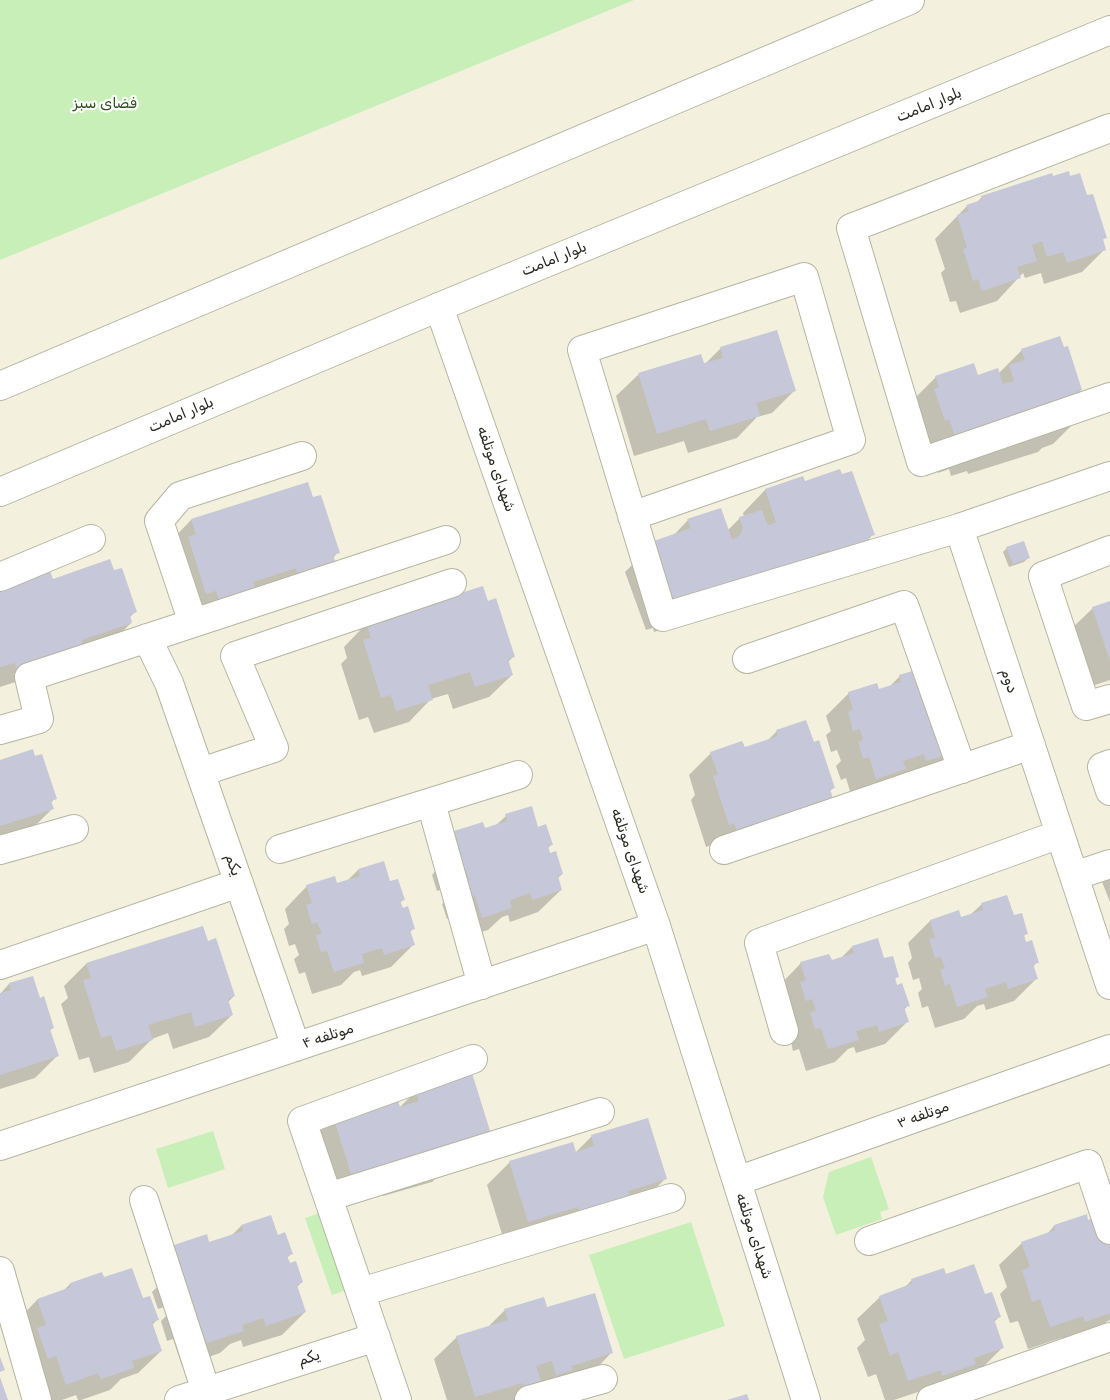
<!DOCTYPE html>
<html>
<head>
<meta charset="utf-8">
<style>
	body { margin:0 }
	canvas { display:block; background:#f3f0de }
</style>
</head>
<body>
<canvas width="1110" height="1400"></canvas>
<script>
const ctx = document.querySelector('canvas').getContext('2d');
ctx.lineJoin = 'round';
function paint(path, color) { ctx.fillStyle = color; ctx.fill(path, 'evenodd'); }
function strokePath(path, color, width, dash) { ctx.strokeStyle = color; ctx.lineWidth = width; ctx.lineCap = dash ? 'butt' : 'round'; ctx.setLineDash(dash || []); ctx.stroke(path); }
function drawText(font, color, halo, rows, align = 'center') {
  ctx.font = font + ' Rubik,Cairo,sans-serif'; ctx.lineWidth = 4.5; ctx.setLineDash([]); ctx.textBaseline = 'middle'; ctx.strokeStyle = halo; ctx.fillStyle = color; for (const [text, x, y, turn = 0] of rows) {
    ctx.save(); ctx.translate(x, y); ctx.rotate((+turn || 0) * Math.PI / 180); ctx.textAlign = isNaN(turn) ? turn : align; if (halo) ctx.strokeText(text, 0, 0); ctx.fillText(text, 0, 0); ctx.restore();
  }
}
const green = new Path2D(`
	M 0,0 L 634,0 L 0,260 Z
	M 213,1131 L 225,1169 L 168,1188 L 156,1149 Z
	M 871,1157 L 889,1209 L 880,1212 L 882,1219 L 836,1235 L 823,1197 L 829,1172 Z
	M 322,1212 L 349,1289 L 332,1295 L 305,1218 Z
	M 691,1222 L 725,1326 L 624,1359 L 589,1255 Z`);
const shadow = new Path2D(`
	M 1069,177 L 1087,197 L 1105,237 L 1102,241 L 1105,249 L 1082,272 L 1044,284 L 1041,273 L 1025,278 L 1023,273 L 997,301 L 960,313 L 956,301 L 950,302 L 941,273 L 945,269 L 935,239 L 967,206 L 976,203 L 982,197 L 1052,178 Z
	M 721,348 L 794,391 L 772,413 L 757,417 L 737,438 L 688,453 L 684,441 L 634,456 L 616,396 L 639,374 L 703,366 Z
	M 1022,350 L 1081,390 L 1077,394 L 1083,414 L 1053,444 L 1042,448 L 1038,452 L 968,474 L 967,471 L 951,476 L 949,469 L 938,473 L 914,399 L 936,377 L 977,376 L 999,373 Z
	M 803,477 L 804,482 L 873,534 L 868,540 L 693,618 L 654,632 L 653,628 L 646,630 L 625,572 L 655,542 L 673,536 L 688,520 L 727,531 L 740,518 L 744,517 L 743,513 L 765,490 Z
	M 312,499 L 338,552 L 333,558 L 198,629 L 169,543 L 191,520 Z
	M 1007,548 L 1028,558 L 1024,562 L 1009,567 L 1003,552 Z
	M 52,580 L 135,612 L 129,618 L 131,623 L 109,645 L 59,668 L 0,687 L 0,589 Z
	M 487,602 L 514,656 L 508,662 L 512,675 L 489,697 L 453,709 L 448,694 L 431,699 L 409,722 L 374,733 L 368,717 L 359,720 L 341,664 L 347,658 L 344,647 L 366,624 Z
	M 1110,602 L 1110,680 L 1089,687 L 1070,630 L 1093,608 Z
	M 900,676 L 955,751 L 932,774 L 853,801 L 846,778 L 841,780 L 836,766 L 841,761 L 837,750 L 831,752 L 826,735 L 831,731 L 826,716 L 849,693 L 878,691 L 889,687 Z
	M 777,731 L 813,743 L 834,787 L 829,792 L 716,859 L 712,845 L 706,847 L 691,800 L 695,795 L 689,775 L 711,753 L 744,749 L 767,741 Z
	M 0,761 L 55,798 L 51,803 L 53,808 L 30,831 L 0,840 Z
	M 506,816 L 537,828 L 552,844 L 548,848 L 550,855 L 562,874 L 557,879 L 561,890 L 538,912 L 510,922 L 508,915 L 502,917 L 488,930 L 459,939 L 452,917 L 447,919 L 442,904 L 446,900 L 443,889 L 437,891 L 432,875 L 437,869 L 432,854 L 455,832 L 484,830 L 495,826 Z
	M 358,870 L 390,882 L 404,899 L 400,903 L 414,928 L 409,933 L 413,945 L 391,967 L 362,976 L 360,970 L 354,972 L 341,985 L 312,994 L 305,972 L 299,974 L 294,959 L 299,955 L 295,944 L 289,946 L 284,929 L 289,924 L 285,909 L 307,886 L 336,885 L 347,881 Z
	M 1110,877 L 1110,902 L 1102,882 Z
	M 982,904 L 1013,917 L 1027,933 L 1023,937 L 1037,962 L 1033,967 L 1036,979 L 1014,1001 L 986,1010 L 984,1004 L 977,1006 L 964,1019 L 935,1028 L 928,1006 L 922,1008 L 918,993 L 922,989 L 919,978 L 913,980 L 908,963 L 912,958 L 908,943 L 930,921 L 960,919 L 970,915 Z
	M 207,943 L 234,996 L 228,1002 L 232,1015 L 209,1037 L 173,1049 L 168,1033 L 152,1039 L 129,1062 L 94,1073 L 89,1057 L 79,1060 L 61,1004 L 68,998 L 64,986 L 86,964 Z
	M 852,947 L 884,960 L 898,976 L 894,980 L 908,1005 L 904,1010 L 907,1022 L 885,1044 L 856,1053 L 854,1047 L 848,1049 L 835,1062 L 806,1071 L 799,1049 L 793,1051 L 779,986 L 801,963 L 831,962 L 841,958 Z
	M 32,977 L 39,999 L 53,1028 L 49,1031 L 57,1056 L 35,1078 L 0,1089 L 0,994 L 9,984 Z
	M 416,1091 L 453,1161 L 432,1182 L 383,1196 L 380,1184 L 330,1199 L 312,1140 L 334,1117 L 399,1108 Z
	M 592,1136 L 665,1179 L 643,1201 L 505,1244 L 487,1185 L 510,1162 L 575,1153 Z
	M 1110,1214 L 1110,1320 L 1106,1322 L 1095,1332 L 1062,1343 L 1061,1338 L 1028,1349 L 1018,1321 L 1010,1323 L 1000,1294 L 1007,1287 L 999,1265 L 1022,1243 L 1047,1234 L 1054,1226 L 1088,1221 Z
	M 270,1216 L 277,1237 L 291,1254 L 287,1258 L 302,1282 L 297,1287 L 305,1312 L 282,1335 L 243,1347 L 241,1340 L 230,1344 L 220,1353 L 182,1366 L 173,1339 L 167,1341 L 161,1321 L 167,1315 L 164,1307 L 158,1309 L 152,1292 L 158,1286 L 152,1269 L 174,1246 L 206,1236 L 208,1243 L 232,1235 L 241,1226 Z
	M 945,1275 L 984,1296 L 999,1317 L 994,1322 L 1003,1347 L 980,1370 L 920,1397 L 918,1392 L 894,1400 L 885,1400 L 876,1374 L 868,1377 L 857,1348 L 865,1340 L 857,1319 L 880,1297 L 904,1288 L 912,1280 Z
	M 103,1279 L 142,1299 L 157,1320 L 152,1325 L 161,1351 L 138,1373 L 121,1379 L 110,1390 L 81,1400 L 78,1400 L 76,1395 L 62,1400 L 41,1400 L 15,1323 L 37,1300 L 63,1291 L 70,1284 Z
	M 505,1310 L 612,1352 L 590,1375 L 521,1400 L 447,1400 L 434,1359 L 457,1337 L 488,1327 Z`);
const building = new Path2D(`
	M 1069,171 L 1070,176 L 1080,173 L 1087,195 L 1093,194 L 1107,238 L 1103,239 L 1106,250 L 1067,263 L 1063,252 L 1047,257 L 1042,241 L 1032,245 L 1037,261 L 1017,267 L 1021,278 L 982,291 L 978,279 L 973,281 L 963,249 L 967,248 L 957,215 L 969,211 L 966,205 L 982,200 L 981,196 L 1052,173 L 1053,176 Z
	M 777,330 L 796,391 L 756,403 L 760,416 L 710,431 L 706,419 L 657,434 L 638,373 L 701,354 L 704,363 L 723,358 L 720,347 Z
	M 1060,336 L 1064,347 L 1068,346 L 1082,390 L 1077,391 L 1085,414 L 1061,427 L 1061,430 L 991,453 L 990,449 L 960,451 L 949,419 L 945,421 L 934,389 L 939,387 L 935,376 L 974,363 L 978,375 L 998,368 L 1003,384 L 1014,381 L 1009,365 L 1025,360 L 1021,349 Z
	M 840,469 L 842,474 L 852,471 L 875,535 L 868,537 L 870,541 L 831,555 L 829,550 L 817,554 L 819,559 L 782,573 L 779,566 L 763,572 L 765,577 L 669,609 L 647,548 L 656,545 L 654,541 L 691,528 L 687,519 L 721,508 L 732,539 L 736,538 L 740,535 L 743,528 L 739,517 L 762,510 L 766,522 L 769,525 L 776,522 L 765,489 L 803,476 L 805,481 Z
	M 308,482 L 313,497 L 321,495 L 340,553 L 333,555 L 338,571 L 300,583 L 296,568 L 253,582 L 258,596 L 221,607 L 216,591 L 206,594 L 188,537 L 196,534 L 191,519 Z
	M 1024,541 L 1030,558 L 1013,564 L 1006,547 Z
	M 110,559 L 114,570 L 122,568 L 137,612 L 130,615 L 132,623 L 82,640 L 83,645 L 16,668 L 15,663 L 0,667 L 0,588 L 50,571 L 53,579 Z
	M 483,586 L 488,601 L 496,598 L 515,657 L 508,659 L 513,675 L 475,687 L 470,672 L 428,685 L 433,700 L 396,711 L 391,695 L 381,698 L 363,640 L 371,638 L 366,623 Z
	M 1110,601 L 1110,661 L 1092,607 Z
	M 926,667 L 956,752 L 926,761 L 924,754 L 903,761 L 906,769 L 876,779 L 869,757 L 863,759 L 858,742 L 863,740 L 860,729 L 853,731 L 848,712 L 853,710 L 848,692 L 877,683 L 879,689 L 901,682 L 899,675 Z
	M 806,720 L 814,742 L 819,740 L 835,788 L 830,789 L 835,805 L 739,837 L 734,823 L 729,825 L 713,776 L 718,774 L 710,752 L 742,741 L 745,747 L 778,736 L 776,730 Z
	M 33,749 L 35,756 L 42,754 L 57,799 L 51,801 L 54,809 L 0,826 L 0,760 Z
	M 532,806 L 538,827 L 546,824 L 553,845 L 548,846 L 550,853 L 556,851 L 563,874 L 558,876 L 562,890 L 532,900 L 530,893 L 510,900 L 512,908 L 482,918 L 475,896 L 469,898 L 464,881 L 469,879 L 465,868 L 459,869 L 454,851 L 460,849 L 454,831 L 483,822 L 485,828 L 507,821 L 505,814 Z
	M 384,861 L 390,881 L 398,879 L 405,900 L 400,901 L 403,908 L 408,906 L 415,929 L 410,930 L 415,945 L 384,955 L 382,948 L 362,954 L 364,963 L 334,972 L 327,951 L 321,952 L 316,935 L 322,934 L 317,922 L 312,924 L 306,905 L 312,903 L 306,885 L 335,876 L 337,883 L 360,876 L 358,869 Z
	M 1007,895 L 1014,915 L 1022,913 L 1028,934 L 1024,935 L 1026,942 L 1032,940 L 1039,963 L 1033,964 L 1038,979 L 1008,989 L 1006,982 L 985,989 L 988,997 L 957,1007 L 950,984 L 945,986 L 940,970 L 945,968 L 941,957 L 935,958 L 929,939 L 935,938 L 930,920 L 959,910 L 961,917 L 983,910 L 981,903 Z
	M 203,926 L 208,941 L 216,938 L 235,996 L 228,999 L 233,1015 L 195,1027 L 191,1012 L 148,1025 L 153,1040 L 116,1051 L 111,1035 L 101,1038 L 83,980 L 91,978 L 86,963 Z
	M 878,938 L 884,958 L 893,956 L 899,977 L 895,978 L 897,985 L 902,983 L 910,1006 L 904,1007 L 909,1022 L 879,1032 L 877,1025 L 856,1031 L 859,1040 L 828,1049 L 821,1028 L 815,1029 L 810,1012 L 816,1011 L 812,999 L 806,1001 L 800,982 L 806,980 L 800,962 L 829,954 L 832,960 L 854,953 L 852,946 Z
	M 33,976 L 40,998 L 44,996 L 54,1028 L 50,1029 L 59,1056 L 0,1075 L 0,993 L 11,990 L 9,983 Z
	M 472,1073 L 491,1134 L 352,1177 L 333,1116 L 397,1097 L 400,1107 L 419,1101 L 415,1090 Z
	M 648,1118 L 667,1179 L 628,1191 L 632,1205 L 582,1220 L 578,1207 L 528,1222 L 509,1161 L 573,1142 L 576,1152 L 594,1146 L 591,1135 Z
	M 1110,1212 L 1110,1313 L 1085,1322 L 1083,1316 L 1050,1327 L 1040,1299 L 1032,1302 L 1022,1270 L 1030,1267 L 1021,1242 L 1055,1230 L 1054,1225 L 1087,1214 L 1088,1220 Z
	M 271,1215 L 278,1235 L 285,1232 L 293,1254 L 287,1256 L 290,1263 L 296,1261 L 303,1282 L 297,1285 L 306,1312 L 266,1326 L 263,1318 L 242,1325 L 244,1331 L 204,1344 L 182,1298 L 190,1295 L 187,1285 L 181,1287 L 174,1268 L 181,1266 L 174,1245 L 207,1234 L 209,1242 L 243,1231 L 241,1225 Z
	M 974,1264 L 985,1294 L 992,1292 L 1001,1317 L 994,1319 L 1004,1348 L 974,1358 L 976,1364 L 942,1376 L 941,1370 L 908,1381 L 898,1352 L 890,1356 L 879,1324 L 888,1321 L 879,1296 L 913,1283 L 911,1279 L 944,1268 L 946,1274 Z
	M 132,1268 L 143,1298 L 150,1296 L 159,1320 L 152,1322 L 162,1351 L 132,1361 L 134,1368 L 101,1379 L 98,1373 L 66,1385 L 56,1356 L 48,1359 L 37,1328 L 46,1325 L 37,1299 L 71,1287 L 70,1283 L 102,1272 L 104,1277 Z
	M 595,1293 L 613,1353 L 571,1366 L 573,1370 L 556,1375 L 552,1361 L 536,1366 L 541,1381 L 523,1387 L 522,1383 L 475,1397 L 456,1336 L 508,1320 L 504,1309 L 544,1297 L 547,1307 Z
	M 0,1357 L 5,1370 L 0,1372 Z
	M 0,1377 L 8,1400 L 0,1400 Z
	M 747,1394 L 749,1400 L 727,1400 Z`);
const street = new Path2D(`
	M 1110,128 L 851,228 L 921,462 L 1110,397
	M 632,516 L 851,440 L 804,277 L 582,350 L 663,617 L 959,528 L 1110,476
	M 959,528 L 1110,985
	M 1110,550 L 1043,576 L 1086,706 L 1110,699
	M 0,577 L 91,539
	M 193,623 L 159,521 L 180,496 L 302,456
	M 147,638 L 169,683 L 296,1047
	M 747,659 L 904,605 L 962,769
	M 0,730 L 39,719 L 29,677 L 446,540
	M 1110,764 L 1102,767 L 1110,791
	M 201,772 L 274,748 L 235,656 L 452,583
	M 431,803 L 482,985
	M 280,849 L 518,775
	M 0,850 L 74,829
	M 724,850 L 1031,745
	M 1074,876 L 1110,864
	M 0,965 L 239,883
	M 784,1031 L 759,943 L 1060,834
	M 0,1146 L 656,926
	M 328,1197 L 600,1112
	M 144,1200 L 206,1391
	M 869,1241 L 1088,1164 L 1110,1230
	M 0,1271 L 37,1400
	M 361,1292 L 671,1198
	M 179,1400 L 376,1337
	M 397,1400 L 302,1121 L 473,1059
	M 529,1400 L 603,1379
	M 931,1400 L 1110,1337`);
const secondary = new Path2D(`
	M 439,307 L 656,926 L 806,1400
	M 737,1181 L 1110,1049`);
const primary = new Path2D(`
	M 0,386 L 910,0
	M 0,492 L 439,307 L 1110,30`);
const parkNames = [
	["فضای سبز",105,104]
];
const streetNames = [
	["بلوار امامت",929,105,-22],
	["بلوار امامت",554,259,-22],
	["بلوار امامت",181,415,-23],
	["شهدای موتلفه",496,469,71],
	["دوم",1009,681,72],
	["شهدای موتلفه",630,851,71],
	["یکم",233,865,71],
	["موتلفه ۴",328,1036,-18],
	["موتلفه ۳",923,1115,-20],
	["شهدای موتلفه",754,1236,72],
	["یکم",309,1358,-18]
];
paint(green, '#c7efb7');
paint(shadow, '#0003');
paint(building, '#c6c7d8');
strokePath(street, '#b7b4a2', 30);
strokePath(secondary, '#b7b4a2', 30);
strokePath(primary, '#b7b4a2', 30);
strokePath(street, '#fff', 28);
strokePath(secondary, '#fff', 28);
strokePath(primary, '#fff', 28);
drawText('15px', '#2c511a', '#fff', parkNames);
drawText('15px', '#2a2922', '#fff', streetNames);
</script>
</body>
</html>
